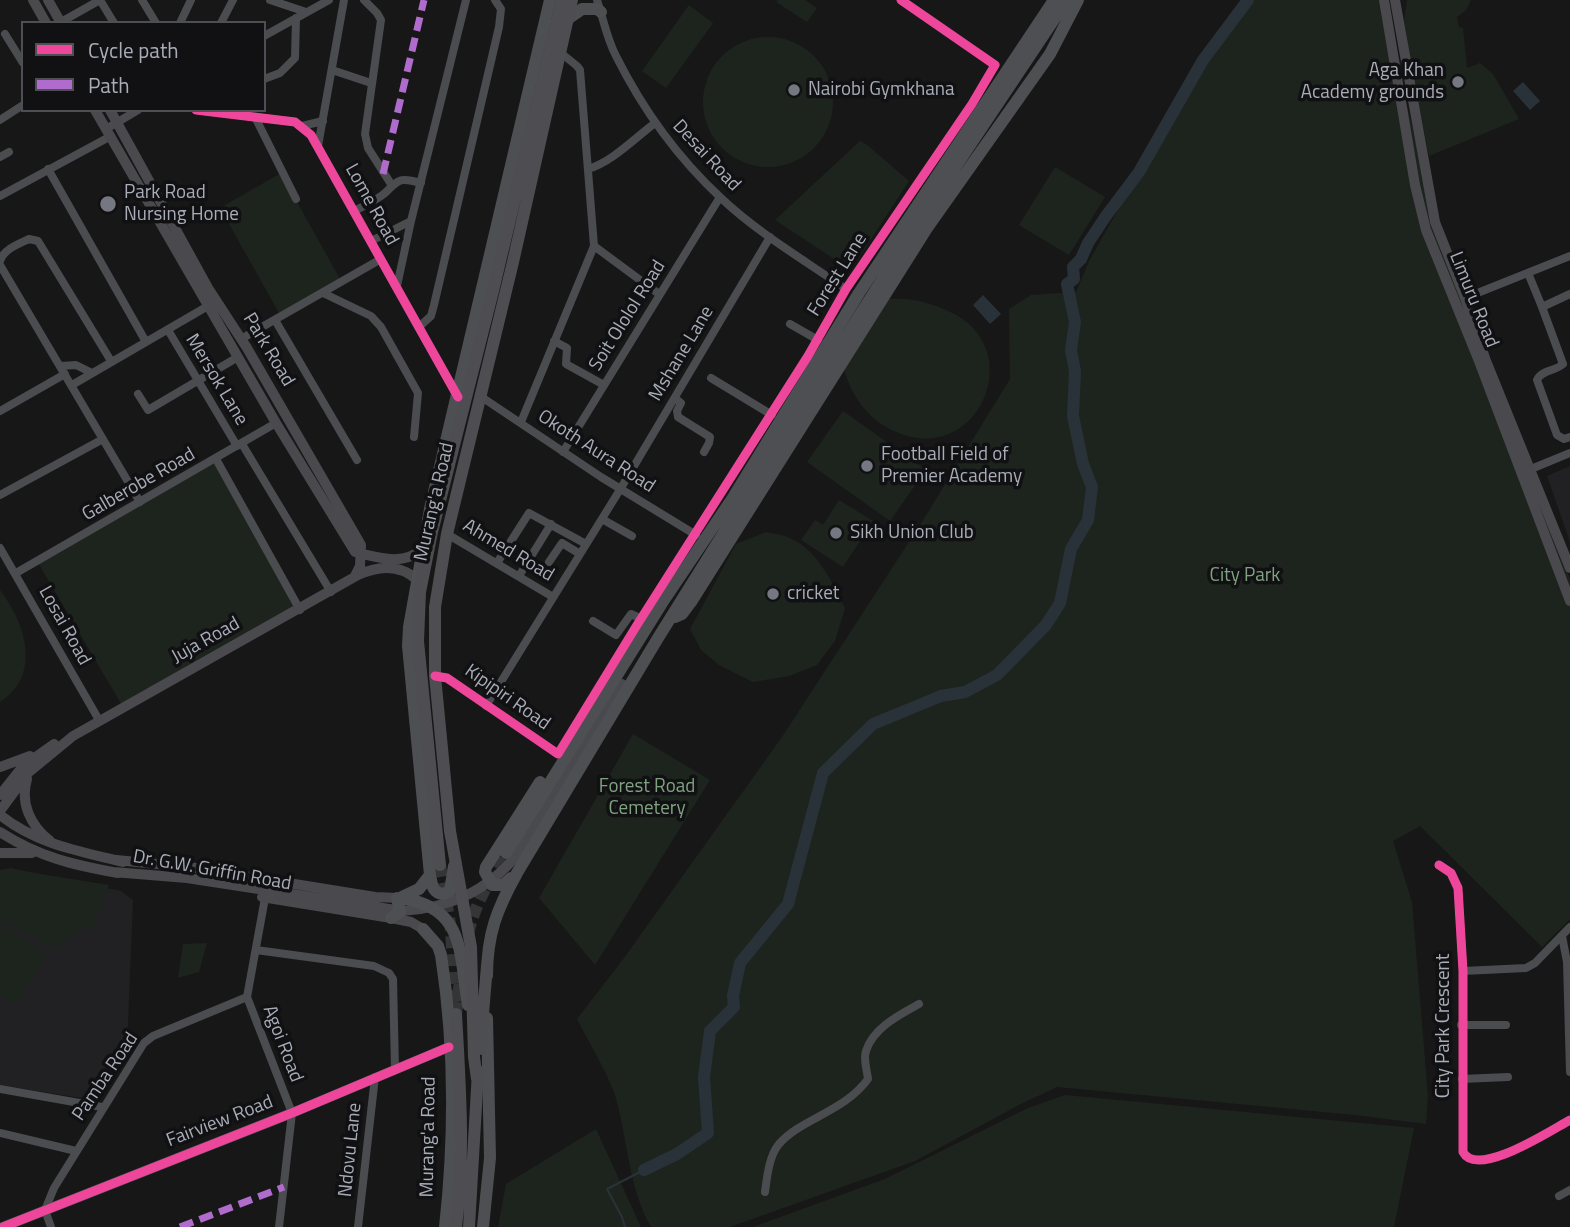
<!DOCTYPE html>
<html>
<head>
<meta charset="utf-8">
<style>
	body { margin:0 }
	#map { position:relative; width:1570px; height:1227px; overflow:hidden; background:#171717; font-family:"Titillium Web",sans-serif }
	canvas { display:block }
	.legend { position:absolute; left:21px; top:21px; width:245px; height:91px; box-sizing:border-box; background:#111113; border:2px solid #4d4f55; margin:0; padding:9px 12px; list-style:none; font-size:21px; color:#a8adb8 }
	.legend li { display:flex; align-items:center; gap:14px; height:35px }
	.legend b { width:35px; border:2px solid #4d4f55 }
</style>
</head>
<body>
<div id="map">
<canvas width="1570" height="1227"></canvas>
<ul class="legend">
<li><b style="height:9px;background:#ed469a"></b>Cycle path</li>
<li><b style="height:9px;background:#b06ccc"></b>Path</li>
</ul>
</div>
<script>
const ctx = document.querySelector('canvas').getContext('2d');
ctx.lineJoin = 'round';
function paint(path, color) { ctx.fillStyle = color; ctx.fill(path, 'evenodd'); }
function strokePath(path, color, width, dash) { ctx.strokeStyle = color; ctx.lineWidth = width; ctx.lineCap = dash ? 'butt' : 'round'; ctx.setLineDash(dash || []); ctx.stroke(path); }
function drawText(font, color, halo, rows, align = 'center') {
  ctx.font = font + ' "Titillium Web",sans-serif'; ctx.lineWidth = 7; ctx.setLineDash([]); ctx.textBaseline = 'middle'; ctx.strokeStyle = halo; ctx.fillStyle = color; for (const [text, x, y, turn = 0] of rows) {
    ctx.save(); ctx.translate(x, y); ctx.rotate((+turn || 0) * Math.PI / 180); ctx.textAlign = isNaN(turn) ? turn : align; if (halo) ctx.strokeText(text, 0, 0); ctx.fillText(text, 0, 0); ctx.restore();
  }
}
const built = new Path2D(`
	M 1570,466 L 1570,542 L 1547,476 Z
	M 11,868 L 121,891 L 133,900 L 127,1049 L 107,1083 L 81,1098 L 0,1085 L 0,870 Z`);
const green = new Path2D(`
	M 778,0 L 805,0 L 817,8 L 807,22 L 776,2 Z
	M 1252,0 L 1385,0 L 1391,41 L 1431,202 L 1570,579 L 1570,919 L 1542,947 L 1420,826 L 1393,841 L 1412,902 L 1428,1096 L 1426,1124 L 1355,1115 L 1057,1087 L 1019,1105 L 915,1161 L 730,1227 L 651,1227 C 629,1188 628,1144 617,1102 C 612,1080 588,1041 577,1019 L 624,958 L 782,737 L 920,525 L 1010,379 L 1009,309 L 1031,295 L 1076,292 L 1089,261 L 1203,60 Z
	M 1407,0 L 1471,0 L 1466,10 L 1457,17 L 1459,27 L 1463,28 L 1467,68 L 1480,63 L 1493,74 L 1519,119 L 1429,156 L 1412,72 L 1404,21 Z
	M 689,5 L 713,23 L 666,88 L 642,71 Z
	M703 102a65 65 0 1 1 130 0a65 65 0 1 1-130 0Z
	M 860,141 L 866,144 L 909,181 L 851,270 L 775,220 Z
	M 1055,167 L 1105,197 L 1069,255 L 1019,225 Z
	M 281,173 L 340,279 L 279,313 L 220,208 Z
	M 888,299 C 908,298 923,301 941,308 C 1035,341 979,473 892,430 C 867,418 851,395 844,369 Z
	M 843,411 L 926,470 L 890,521 L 807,462 Z
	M 216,459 L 300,610 L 123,707 L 37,561 Z
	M 839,500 L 873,521 L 843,567 L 801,540 L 815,520 L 823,525 Z
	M 766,532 C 774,534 785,535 792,539 C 819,552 833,584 845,608 L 835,641 L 817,665 L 789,676 L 753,682 L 719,665 L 701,650 L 690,629 L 736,544 Z
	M 0,590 C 26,624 42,675 0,702 Z
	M 633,734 L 710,780 L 595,965 L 539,898 Z
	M 10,869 L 109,885 L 95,924 L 52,948 L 0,920 L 0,871 Z
	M 0,923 L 47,954 L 16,1005 L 0,995 Z
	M 207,943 L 199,972 L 178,978 L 183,944 Z
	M 1065,1095 L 1414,1128 L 1394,1227 L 753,1227 L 885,1179 L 1028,1108 Z
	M 596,1129 L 641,1227 L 498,1227 L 506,1184 Z`);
const water = new Path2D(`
	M 1523,82 L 1540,101 L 1530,110 L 1513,91 Z
	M 983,295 L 1001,314 L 990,324 L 973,305 Z`);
const stream = new Path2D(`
	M 625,1227 L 622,1217 L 607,1189 L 644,1170`);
const river = new Path2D(`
	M 644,1170 L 677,1154 L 708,1133 L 704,1077 L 710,1031 L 734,1007 L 733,996 L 740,963 L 788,904 L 823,773 L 873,724 L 941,696 L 965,692 L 997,675 L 1046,625 L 1060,603 L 1071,549 L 1088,520 L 1092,487 L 1083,464 L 1073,416 L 1075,371 L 1071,350 L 1075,322 L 1067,284 L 1074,279 L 1073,267 L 1081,259 L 1088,243 L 1106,216 L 1139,172 L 1203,60 L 1248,0`);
const primaryTunnel = new Path2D(`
	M 468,934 C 475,904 490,879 506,853
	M 456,1014 L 461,973`);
const trunkTunnel = new Path2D(`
	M 440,865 L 451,930 L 456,1014`);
const minor = new Path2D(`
	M 100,0 L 114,23
	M 142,0 L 156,23
	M 270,0 L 306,12
	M 364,0 L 377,13 L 381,20 L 365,134 L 368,148 L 391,184
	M 597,0 C 603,18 607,39 616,56 C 642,108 678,158 721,198 C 758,233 804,260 846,289
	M 61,22 L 100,0
	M 180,23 L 191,0
	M 221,23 L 233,0
	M 5,34 L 23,63
	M 264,36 L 329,0
	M 561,53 L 577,66 L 580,70 L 594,246
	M 332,70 L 371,83
	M 264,79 L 280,73 L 295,58 L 296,18
	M 196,110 L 295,122 L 311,135 L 456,394
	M 255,117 L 296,199
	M 0,120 L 23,105
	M 302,126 L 323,121
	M 106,129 L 138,110
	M 318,146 L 344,0
	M 0,157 L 9,152
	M 48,169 L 146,342
	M 588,169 C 612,162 635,138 655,123
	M 0,196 L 111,136
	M 354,211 C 364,206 377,200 385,193 C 399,179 400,177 421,183
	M 371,241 L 411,221 L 466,0
	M 0,261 C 4,249 18,244 29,239 L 38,241 L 111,361
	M 0,265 L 140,502
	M 1528,273 L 1542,307 L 1570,294
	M 397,286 L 411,221
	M 323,293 L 371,316 L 381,327 L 418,393 L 414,437
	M 1465,298 L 1570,256
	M 1542,307 L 1563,364 C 1556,371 1541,370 1537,380 L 1557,435 L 1564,439 L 1570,437
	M 275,320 L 357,460
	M 790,324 L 818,340
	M 420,326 L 431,316 L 434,305 L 499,27 L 501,9 L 495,0
	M 168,330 L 237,446
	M 241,339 L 381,259
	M 554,341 L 567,348 L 566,364 L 604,385
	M 61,366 L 76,365 L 92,373
	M 711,378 L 772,415
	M 72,385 L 208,306
	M 138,394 L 148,410 L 238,357
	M 480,396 L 601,477 L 696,535
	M 675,398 L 681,403 L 677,411 L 678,417 L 710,437 L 709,443 L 704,452
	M 0,411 L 65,374
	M 521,422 L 594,246 L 659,294
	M 242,444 L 331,592
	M 563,452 L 720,197
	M 216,459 L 300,610
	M 1531,469 L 1570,453
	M 0,495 L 103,439
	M 602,519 L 632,536
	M 447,534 L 553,597
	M 0,548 L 99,720
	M 549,562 L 562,543 L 580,554
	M 497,563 L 529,513 L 586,544
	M 16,573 L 276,423
	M 519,576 L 551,524
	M 593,621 L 616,635 L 631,614 L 642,619
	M 435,676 L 447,678 L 558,754 L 637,625 L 808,356 L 846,289 L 972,104 L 995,65 L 901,0
	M 486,706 L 621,488 L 770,237
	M 1439,865 L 1451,873 L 1458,888 L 1463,971 L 1463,1152 C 1477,1179 1551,1130 1570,1120
	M 1562,936 L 1567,962 L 1570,1072
	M 256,950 L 374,966 L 389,973 L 393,979 L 395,1069
	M 1463,971 L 1526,968 L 1535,963 L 1570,927
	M 247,997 L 292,1113 L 279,1227
	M 247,997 L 265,898
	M 1461,1025 L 1506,1025
	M 1462,1079 L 1508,1077
	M 0,1089 L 102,1107
	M 0,1133 L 76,1151
	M 765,1192 C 767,1177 769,1156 779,1144 C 802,1118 844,1112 868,1079 C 867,1070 863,1059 866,1051 C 873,1028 899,1015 919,1004
	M 1559,1196 L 1570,1190
	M 51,1227 L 45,1210 L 54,1188 L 144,1043 L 153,1036 L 247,997
	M 358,1227 L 375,1077`);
const tertiary = new Path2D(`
	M 3,1227 L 292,1113 L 449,1047`);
const secondary = new Path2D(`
	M 33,0 L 46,23
	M 48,0 L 61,23
	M 1384,0 L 1415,185 L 1426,230 L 1479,361 L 1570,601
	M 1395,0 L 1435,222 L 1465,298 L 1486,361 L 1570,568
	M 95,110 L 276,423 L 355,552
	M 110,110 L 208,288 L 247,348 L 361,545 L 360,566 L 355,576
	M 355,552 C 376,557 406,567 422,548
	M 0,767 L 30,756
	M 27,779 C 20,803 30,825 50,841
	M 0,795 L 23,766 L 54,744
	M 0,811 L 28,773 L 73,736 L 358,575 C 378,566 399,563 417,580
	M 0,815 C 36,844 79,851 123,862
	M 0,832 C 39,857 73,865 118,873
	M 0,853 L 32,853
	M 116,860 L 189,867 L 375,897 L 399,898
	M 113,872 L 187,878 L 402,911 C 449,908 486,892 517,855 L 622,684
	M 262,897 L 391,918 L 411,922 L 423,929`);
const primary = new Path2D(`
	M 569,18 L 582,9 L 597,9 L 601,12
	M 675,617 L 682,614 L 691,602 L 927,228 L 1050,54 L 1078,0
	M 506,853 L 662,603 L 734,496 L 859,293 L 1054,0
	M 454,866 L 450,891 L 443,894 C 432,893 432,884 430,875 L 408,646 L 409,627 L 430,509 L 550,0
	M 511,878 L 503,885 L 492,885 L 485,872 L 486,867 L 540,782
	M 402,897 L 419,889 L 430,875
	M 399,898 C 466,906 459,954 468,1005
	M 391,918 L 400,912 L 397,898
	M 423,929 L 438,946 L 441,955 C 455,1045 455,1137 445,1227
	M 487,976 C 487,934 497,909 517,873 L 658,638 L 858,318 L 926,211 L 1067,0
	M 483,1227 L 490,1158 L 487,1018`);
const trunk = new Path2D(`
	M 440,865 L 418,641 L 420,592 L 432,532 L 493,291 L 562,0
	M 480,1049 L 487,966
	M 477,1079 L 474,1057 L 471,947 L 450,831 L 435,676 L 435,607 L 447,534 L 513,262 L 572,0
	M 456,1227 C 465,1156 460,1085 456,1014
	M 469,1227 L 478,1071`);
const quiet = new Path2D(`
	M 383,174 L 424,0
	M 180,1227 L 284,1187`);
const cycleway = new Path2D(`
	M 196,110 L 295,122 L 311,135 L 458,397
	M 435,676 L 447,678 L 558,754 L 637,625 L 808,356 L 846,289 L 972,104 L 995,65 L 901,0
	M 1439,865 L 1451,873 L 1458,888 L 1463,971 L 1463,1152 C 1477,1179 1551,1130 1570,1120
	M 3,1227 L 292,1113 L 449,1047`);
const markers = [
	[1458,82,7,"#757880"],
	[794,90,7,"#757880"],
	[108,204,9,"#757880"],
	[867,466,7,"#757880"],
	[836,533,7,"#757880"],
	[773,594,7,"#757880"]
];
const poiNames = [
	["Aga Khan",1444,71,"right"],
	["Academy grounds",1444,93,"right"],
	["Nairobi Gymkhana",808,90],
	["Park Road",124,193],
	["Nursing Home",124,215],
	["Football Field of",881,455],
	["Premier Academy",881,477],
	["Sikh Union Club",850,533],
	["cricket",787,594]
];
const streetNames = [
	["Desai Road",706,156,47],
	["Lome Road",371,205,61],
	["Forest Lane",838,275,-58],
	["Limuru Road",1473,300,68],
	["Soit Ololol Road",628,316,-58],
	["Park Road",268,350,59],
	["Mshane Lane",682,354,-59],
	["Mersok Lane",216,380,59],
	["Okoth Aura Road",596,452,33],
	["Galberobe Road",139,485,-30],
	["Murang'a Road",435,502,-77],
	["Ahmed Road",508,551,31],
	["Losai Road",64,626,61],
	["Juja Road",206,641,-29],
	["Kipipiri Road",507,698,35],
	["Dr. G.W. Griffin Road",212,871,10],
	["City Park Crescent",1444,1026,-90],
	["Agoi Road",282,1044,69],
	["Pamba Road",106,1077,-56],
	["Fairview Road",220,1122,-21],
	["Murang'a Road",429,1137,-89],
	["Ndovu Lane",351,1150,-84]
];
const parkNames = [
	["City Park",1245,576],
	["Forest Road",647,787],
	["Cemetery",647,809]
];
paint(built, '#212123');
paint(green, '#1d241e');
paint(water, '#2a3239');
strokePath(stream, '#2a3239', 2);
strokePath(river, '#2a3239', 12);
strokePath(primaryTunnel, '#343537', 12, [12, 6]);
strokePath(trunkTunnel, '#343537', 12, [12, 6]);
strokePath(minor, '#4b4c50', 8);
strokePath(tertiary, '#4b4c50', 10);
strokePath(secondary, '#4a4a4e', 10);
strokePath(primary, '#4d4f52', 12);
strokePath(trunk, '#4e4e52', 12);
strokePath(quiet, '#b06ccc', 7, [14, 7]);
strokePath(cycleway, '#ed469a', 9);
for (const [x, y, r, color] of markers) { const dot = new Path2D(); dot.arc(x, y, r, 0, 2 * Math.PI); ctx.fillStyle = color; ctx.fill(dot); strokePath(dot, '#111113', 2.5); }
drawText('19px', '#a8adb8', '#111113', poiNames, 'left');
drawText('19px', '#a8adb8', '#111113', streetNames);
drawText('19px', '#7fa381', '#111113', parkNames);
</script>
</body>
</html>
